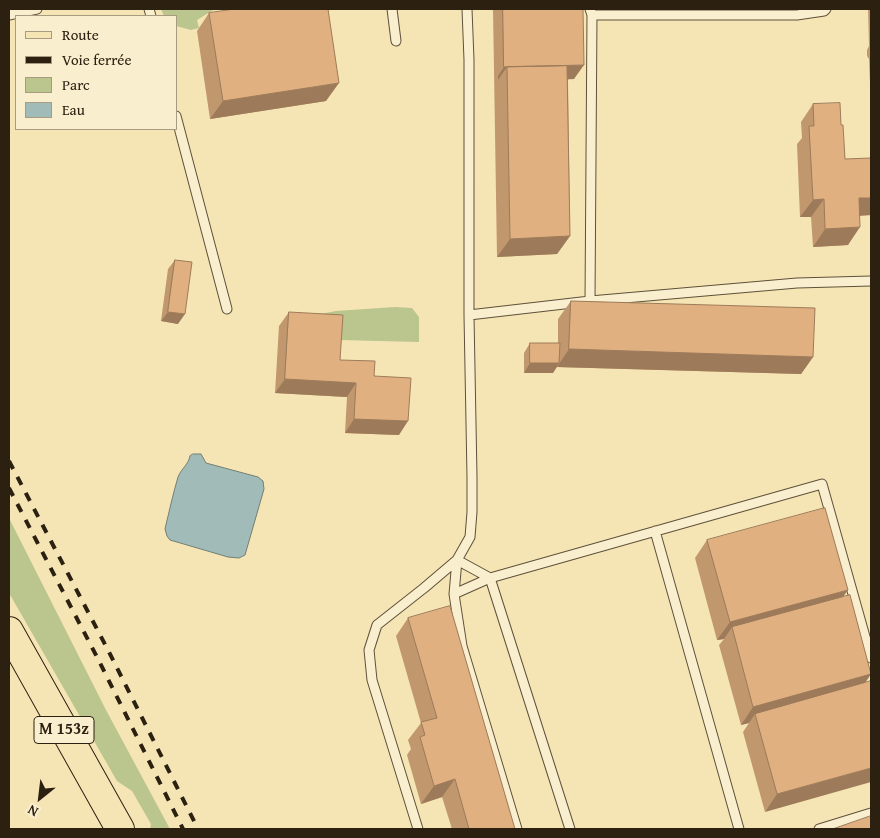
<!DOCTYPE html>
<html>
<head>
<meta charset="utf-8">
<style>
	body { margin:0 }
	#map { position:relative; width:880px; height:838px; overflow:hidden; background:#f6e5b4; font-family:"Gentium Book Plus",serif }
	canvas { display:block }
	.frame { position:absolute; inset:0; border:10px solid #2c2011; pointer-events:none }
	.legend { position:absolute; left:15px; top:15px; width:162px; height:115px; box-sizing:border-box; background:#f9eece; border:1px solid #a79c82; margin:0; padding:6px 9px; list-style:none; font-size:15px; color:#2c2011 }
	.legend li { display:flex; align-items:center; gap:10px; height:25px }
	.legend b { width:25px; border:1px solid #a79c82 }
	.north { position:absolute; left:15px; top:773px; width:50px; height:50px; -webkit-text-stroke:4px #f9eece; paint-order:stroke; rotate:209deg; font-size:14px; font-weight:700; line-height:20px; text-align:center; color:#2c2011 }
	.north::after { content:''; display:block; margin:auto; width:18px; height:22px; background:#2c2011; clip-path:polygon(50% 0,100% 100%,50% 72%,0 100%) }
</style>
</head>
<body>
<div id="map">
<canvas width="880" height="838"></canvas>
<div class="frame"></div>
<ul class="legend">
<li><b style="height:6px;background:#f6e5b4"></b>Route</li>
<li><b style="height:6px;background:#2c2011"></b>Voie ferrée</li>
<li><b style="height:14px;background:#bbc58e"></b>Parc</li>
<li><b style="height:14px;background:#a1bcb8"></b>Eau</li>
</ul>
<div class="north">N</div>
</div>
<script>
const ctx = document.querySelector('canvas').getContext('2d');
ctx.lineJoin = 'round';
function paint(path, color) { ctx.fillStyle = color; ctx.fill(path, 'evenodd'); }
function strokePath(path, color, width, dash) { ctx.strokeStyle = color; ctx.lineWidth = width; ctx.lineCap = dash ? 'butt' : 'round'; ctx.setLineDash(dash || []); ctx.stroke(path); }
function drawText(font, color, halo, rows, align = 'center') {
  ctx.font = font + ' "Gentium Book Plus",serif'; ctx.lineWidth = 4; ctx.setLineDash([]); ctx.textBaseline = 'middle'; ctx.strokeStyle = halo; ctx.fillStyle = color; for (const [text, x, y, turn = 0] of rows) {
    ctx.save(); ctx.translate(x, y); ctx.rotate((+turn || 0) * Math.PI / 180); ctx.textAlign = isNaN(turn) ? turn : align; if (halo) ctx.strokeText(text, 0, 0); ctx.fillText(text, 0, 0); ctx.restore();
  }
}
const green = new Path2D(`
	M 161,9 L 215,9 L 197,20 L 199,28 L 191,30 L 176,26 L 176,16 L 164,16 Z
	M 395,307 L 412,308 L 419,317 L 419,342 L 339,340 L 284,321 L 336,311 Z
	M 9,518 L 106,710 L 170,829 L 150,829 L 151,824 L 132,791 L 117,781 L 9,593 Z`);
const water = new Path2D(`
	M 193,454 L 201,454 L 206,463 L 258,477 L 263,481 L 264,489 L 245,555 L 239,558 L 228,557 L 170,540 L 167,536 L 165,529 C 169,512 173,494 178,477 C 181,469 189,464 190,456 Z`);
const lane = new Path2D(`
	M 149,9 L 151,16
	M 392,9 L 396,41
	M 590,9 L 592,15 L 590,301
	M 9,15 L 37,9
	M 592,15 L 797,15 L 824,11 L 826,9
	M 176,116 L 227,309
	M 469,315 L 590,301 L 797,283 L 871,281
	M 655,531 L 739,829
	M 457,560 L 490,578 L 570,829
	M 457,560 L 454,594 L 462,646 L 517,829
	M 454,594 L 490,578 L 822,484 L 871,658
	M 418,829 L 372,680 L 369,650 L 377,625 L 424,588 L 457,560 L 470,537 L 472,512 L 472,477 L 469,315 L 469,60 L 467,9
	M 819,829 L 871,813`);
const primary = new Path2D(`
	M 9,631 L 120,829`);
const rail = new Path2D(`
	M 9,461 L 109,652 L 198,829
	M 9,488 L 98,659 L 183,829`);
const wall = new Path2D(`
	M 493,9 L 583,9 L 574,79 L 568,79 L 570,236 L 557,254 L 497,257 Z
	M 868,9 L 871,9 L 871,83 L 870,83 L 869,59 L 867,56 L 867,50 L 869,46 Z
	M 209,13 L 326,101 L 210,119 L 197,31 Z
	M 813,104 L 841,125 L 845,159 L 871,215 L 860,216 L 848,245 L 813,247 L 811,217 L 800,217 L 797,144 L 802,138 L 801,122 Z
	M 175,260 L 178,324 L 161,321 L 168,269 Z
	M 571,301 L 813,357 L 801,374 L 557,367 L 553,373 L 524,373 L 524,353 L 530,343 L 558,343 L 558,319 Z
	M 289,312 L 340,360 L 374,376 L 399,435 L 345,433 L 347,397 L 275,393 L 279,326 Z
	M 707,540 L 843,596 L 871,674 L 765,812 L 743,732 L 749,723 L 741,725 L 719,645 L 724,639 L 717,640 L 695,558 Z
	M 408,618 L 515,829 L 452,829 L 442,797 L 421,804 L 407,755 L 411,749 L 408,740 L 421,723 L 396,636 Z`);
const shadedWall = new Path2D(`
	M 584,65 L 574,79 L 558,80 L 507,67 L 498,80 L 498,76 L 504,67 Z
	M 339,83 L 326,101 L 210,119 L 223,101 Z
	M 859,198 L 871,198 L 871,215 L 846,216 Z
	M 824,199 L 811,217 L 800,217 L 813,200 Z
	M 860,227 L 848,245 L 813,247 L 825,229 Z
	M 570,236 L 557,254 L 497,257 L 510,239 Z
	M 168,312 L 185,314 L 178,324 L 161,321 Z
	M 569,349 L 813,357 L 801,374 L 557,367 Z
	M 530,363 L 559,363 L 553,373 L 524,373 Z
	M 285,379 L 356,383 L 347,397 L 275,393 Z
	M 354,419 L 408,421 L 399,435 L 345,433 Z
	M 848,590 L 835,608 L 732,627 L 724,639 L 717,640 L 730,622 Z
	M 871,674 L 859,692 L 755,714 L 749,723 L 741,725 L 753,707 Z
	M 871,768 L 871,782 L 765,812 L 777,794 Z
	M 455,779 L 442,797 L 421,804 L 434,786 Z`);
const building = new Path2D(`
	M 235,9 L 328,9 L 339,83 L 223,101 L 209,13 Z
	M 503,9 L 583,9 L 584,65 L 504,67 Z
	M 567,66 L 570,236 L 510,239 L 507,67 Z
	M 840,103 L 841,125 L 843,125 L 845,159 L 871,158 L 871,198 L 859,198 L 860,227 L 825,229 L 824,199 L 813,200 L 809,126 L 814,126 L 813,104 Z
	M 175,260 L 192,262 L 185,314 L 168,312 Z
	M 571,301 L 815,308 L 813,357 L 569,349 Z
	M 289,312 L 343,315 L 340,360 L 375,361 L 374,376 L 411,378 L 408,421 L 354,419 L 356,383 L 285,379 Z
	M 530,343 L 560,343 L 559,363 L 530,363 Z
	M 825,508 L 848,590 L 730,622 L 707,540 Z
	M 850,595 L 871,674 L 753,707 L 732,627 Z
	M 450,606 L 515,829 L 469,829 L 455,779 L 434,786 L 420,737 L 425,735 L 421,722 L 437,718 L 408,618 Z
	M 871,681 L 871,768 L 777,794 L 755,714 Z
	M 871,816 L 871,829 L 833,829 Z`);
const shields = [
	[64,730,60]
];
const shieldNames = [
	["M 153z",64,730]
];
paint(green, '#bbc58e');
paint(water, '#a1bcb8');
strokePath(water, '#727e75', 1);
strokePath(lane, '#5e513a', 11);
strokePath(primary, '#2c2011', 30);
strokePath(lane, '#f9eece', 9);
strokePath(primary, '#f6e5b4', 28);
strokePath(rail, '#2c2011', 4, [9, 9]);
paint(wall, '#c1976e');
paint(shadedWall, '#9d7b5a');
paint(building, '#e0b080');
strokePath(building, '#9d7b5a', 1);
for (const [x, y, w] of shields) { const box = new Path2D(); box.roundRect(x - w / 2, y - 13.5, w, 27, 4); ctx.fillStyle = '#f9eece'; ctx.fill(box); strokePath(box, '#2c2011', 1); }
drawText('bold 16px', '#2c2011', null, shieldNames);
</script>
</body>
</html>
